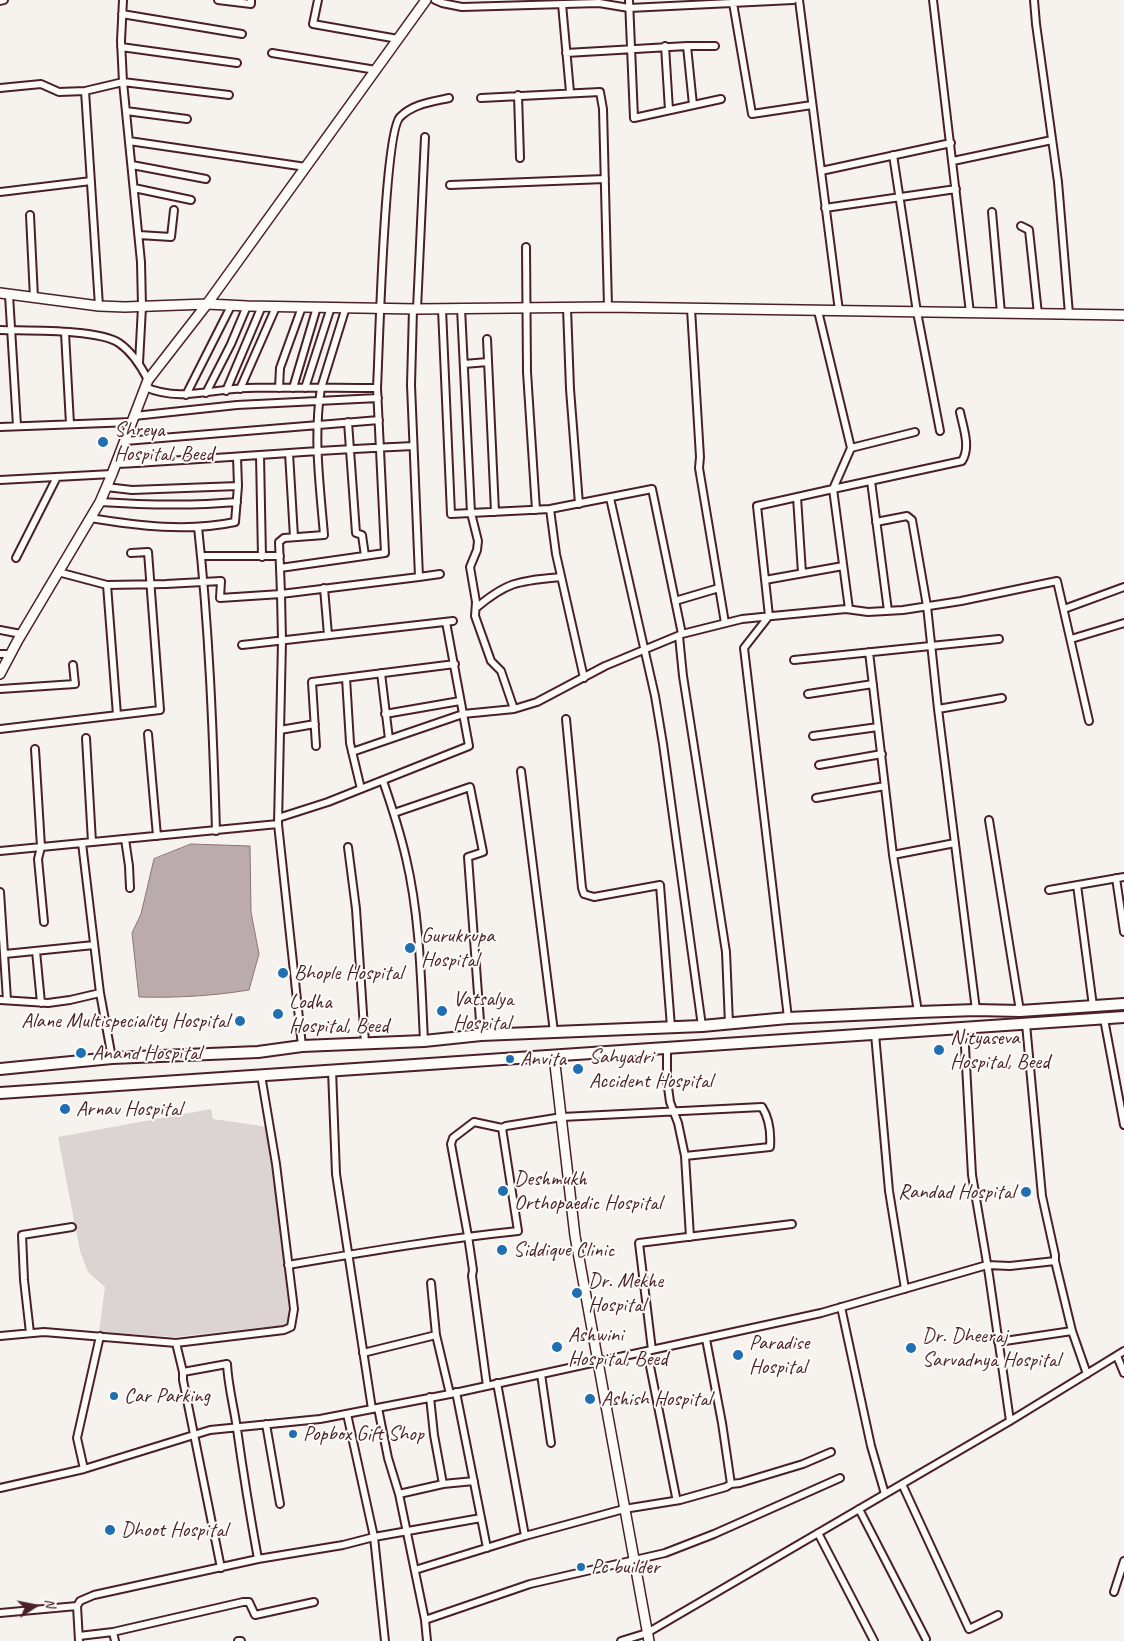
<!DOCTYPE html>
<html>
<head>
<meta charset="utf-8">
<style>
	body { margin:0 }
	#map { position:relative; width:1124px; height:1641px; overflow:hidden; background:#f6f3ef; font-family:Caveat,sans-serif }
	canvas { display:block }
	.north { position:absolute; left:10px; top:1581px; width:50px; height:50px; -webkit-text-stroke:4px #fdfcf7; paint-order:stroke; rotate:79deg; font-size:14px; font-weight:700; line-height:20px; text-align:center; color:#4a1f2b }
	.north::after { content:''; display:block; margin:auto; width:18px; height:22px; background:#4a1f2b; clip-path:polygon(50% 0,100% 100%,50% 72%,0 100%) }
</style>
</head>
<body>
<div id="map">
<canvas width="1124" height="1641"></canvas>
<div class="north">N</div>
</div>
<script>
const ctx = document.querySelector('canvas').getContext('2d');
ctx.lineJoin = 'round';
function paint(path, color) { ctx.fillStyle = color; ctx.fill(path, 'evenodd'); }
function strokePath(path, color, width, dash) { ctx.strokeStyle = color; ctx.lineWidth = width; ctx.lineCap = dash ? 'butt' : 'round'; ctx.setLineDash(dash || []); ctx.stroke(path); }
function drawText(font, color, halo, rows, align = 'center') {
  ctx.font = font + ' Caveat,sans-serif'; ctx.lineWidth = 4; ctx.setLineDash([]); ctx.textBaseline = 'middle'; ctx.strokeStyle = halo; ctx.fillStyle = color; for (const [text, x, y, turn = 0] of rows) {
    ctx.save(); ctx.translate(x, y); ctx.rotate((+turn || 0) * Math.PI / 180); ctx.textAlign = isNaN(turn) ? turn : align; if (halo) ctx.strokeText(text, 0, 0); ctx.fillText(text, 0, 0); ctx.restore();
  }
}
const green = new Path2D(`
	M 211,1109 L 213,1119 L 268,1127 L 290,1320 L 285,1325 L 175,1337 L 99,1332 L 105,1287 L 88,1272 L 80,1251 L 58,1137 Z`);
const water = new Path2D(`
	M 191,844 L 250,846 L 251,912 L 259,954 L 249,990 C 212,996 176,998 139,997 L 132,933 L 141,914 L 154,859 Z`);
const street = new Path2D(`
	M 123,0 L 121,41 L 123,82 L 141,262 L 142,307 L 139,363
	M 218,0 L 251,4 L 251,0
	M 318,0 L 313,24 L 398,39
	M 435,0 L 442,3 L 462,7 L 599,3 L 629,8 L 793,0
	M 629,0 L 634,118 L 721,99
	M 799,0 L 839,311
	M 933,0 L 970,313
	M 1034,0 L 1036,24 L 1058,182 L 1069,314
	M 0,1 L 4,0
	M 733,3 L 752,114 L 812,105
	M 562,4 L 570,92
	M 122,14 L 242,34
	M 665,46 L 669,110
	M 687,46 L 715,46
	M 121,47 L 237,63
	M 272,53 L 376,70
	M 566,53 L 687,46 L 693,105
	M 0,88 L 41,84 L 59,92 L 85,91 L 123,82 L 229,95
	M 85,91 L 99,306
	M 518,95 L 520,158
	M 481,98 L 600,92 L 603,109 L 608,307
	M 126,111 L 187,119
	M 129,141 L 306,167
	M 893,155 L 917,312 L 940,431
	M 953,161 L 1052,140
	M 132,165 L 206,179
	M 821,171 L 951,143
	M 450,185 L 605,179
	M 134,188 L 191,200
	M 0,192 L 91,181
	M 825,208 L 956,189
	M 992,212 L 1001,313
	M 30,215 L 34,298
	M 1021,226 L 1029,230 L 1038,314
	M 139,235 L 171,237 L 174,210
	M 526,247 L 527,372 L 536,510
	M 9,295 L 17,426
	M 346,307 L 321,388 C 313,437 320,486 324,535 L 284,538 L 279,542 L 281,594 L 419,577 L 411,385 L 413,309
	M 461,308 L 471,513 L 478,541 L 477,550 L 470,567 L 476,602 L 475,616 L 491,661 L 501,671 L 514,709
	M 567,308 L 570,389 L 579,504
	M 417,309 L 425,137
	M 442,309 L 451,514 L 550,509 L 652,489 L 682,634
	M 691,309 L 700,457 L 699,468 L 725,623
	M 0,330 C 28,331 98,329 119,343 C 132,352 141,366 148,380
	M 65,333 L 70,424
	M 487,339 L 495,512
	M 464,364 L 488,362
	M 145,387 C 179,402 212,389 247,388 C 290,387 334,388 377,388 C 379,352 384,133 400,117 C 413,104 431,102 449,98
	M 279,388 L 280,368 L 302,307
	M 293,388 L 317,307
	M 305,388 L 331,307
	M 240,389 L 276,307
	M 226,391 L 262,306
	M 206,393 L 231,344 L 247,306
	M 186,395 L 231,306
	M 134,416 L 237,405 L 378,398
	M 348,422 L 356,533 L 362,535 L 365,556
	M 0,427 L 132,422
	M 125,441 L 379,420
	M 851,448 L 915,432
	M 289,453 L 294,537
	M 260,455 L 262,557
	M 116,464 C 215,459 314,450 413,446
	M 0,480 L 112,474
	M 871,481 L 888,611
	M 106,487 L 132,490 L 238,486 L 237,457
	M 797,497 L 802,573
	M 610,498 L 655,696 L 663,744 L 702,1026
	M 100,502 C 146,505 191,506 237,502
	M 550,509 L 556,554 L 584,678
	M 91,518 C 138,526 188,532 235,522 L 238,486
	M 876,522 L 907,516 L 912,520 L 927,606 L 938,709 L 976,1010
	M 198,527 C 209,628 213,729 216,831
	M 201,556 L 280,556
	M 16,558 L 57,477
	M 280,568 L 385,553 L 377,388
	M 58,572 L 107,585 L 166,584 L 221,581 L 220,598 L 281,594 L 282,641 L 278,824
	M 419,577 L 440,574
	M 765,580 L 843,566
	M 107,585 L 117,715
	M 324,588 L 328,635
	M 675,601 L 719,588
	M 476,608 C 508,581 519,581 561,577
	M 849,609 L 833,489 L 962,461 C 971,447 963,427 960,412
	M 1064,609 L 1124,587
	M 0,630 L 21,634
	M 679,636 L 683,676 L 726,952 L 729,1024
	M 1071,639 L 1124,623
	M 242,645 L 453,621
	M 869,652 L 893,855 L 918,1012
	M 0,654 L 10,654
	M 794,660 L 999,639
	M 381,673 L 389,739
	M 346,678 L 350,743 L 361,789
	M 0,689 L 75,684 L 73,665
	M 808,694 L 873,684
	M 938,709 L 1002,698
	M 385,714 L 460,701
	M 566,719 L 582,888 L 584,894 L 594,897 L 660,885 L 671,1027
	M 0,729 L 160,710 L 148,552 L 131,553
	M 280,730 L 315,724
	M 148,734 L 157,836
	M 813,736 L 878,727
	M 86,738 L 92,842
	M 316,746 L 312,682 L 455,664
	M 35,749 L 41,847 L 38,859 L 44,922
	M 352,752 L 463,714 L 514,709 L 537,702 L 605,666 L 682,634 L 742,619 L 772,616 L 846,609 L 868,612 L 903,610 L 961,601 L 1057,581 L 1089,721
	M 819,765 L 882,754
	M 521,771 L 554,1032
	M 383,781 C 392,807 400,832 406,858 C 420,917 421,980 424,1041
	M 816,798 L 885,786
	M 394,813 L 470,787 L 483,852 L 468,857 L 481,1035
	M 278,818 L 328,802 L 469,746 L 446,622
	M 989,820 L 1020,1011
	M 125,839 L 129,866 L 130,888
	M 82,843 L 100,993 L 112,1058
	M 348,847 L 356,909 L 365,1043
	M 0,851 L 278,824 L 302,1046
	M 893,855 L 955,843
	M 1116,878 L 1124,932
	M 1077,885 L 1093,1006
	M 1049,890 L 1124,877
	M 0,892 L 7,1000
	M 36,951 L 41,1003
	M 5,954 L 94,945
	M 0,1000 L 48,1003 L 70,1000 L 100,993
	M 788,1018 L 744,648 L 769,616 L 757,506 L 833,489 L 851,448 L 818,311
	M 1104,1019 L 1124,1125
	M 1026,1024 L 1042,1196 L 1055,1255 L 1055,1261 L 1072,1331 L 1087,1374
	M 964,1028 L 972,1175 L 989,1275 L 1010,1421
	M 875,1034 L 889,1191 L 905,1289
	M 667,1048 L 667,1080 L 670,1102 L 678,1123 L 685,1156 L 690,1237
	M 332,1070 L 336,1174 L 372,1409
	M 502,1128 L 506,1126 L 562,1117 L 762,1107 C 769,1118 771,1133 770,1147 L 685,1156
	M 288,1265 C 365,1252 441,1239 518,1231 L 502,1128 L 474,1122 L 453,1138 L 451,1144 L 468,1236 L 473,1270 L 472,1276 L 487,1386
	M 431,1283 L 436,1335 L 450,1394
	M 841,1307 L 871,1446 L 885,1494
	M 30,1333 L 24,1280 L 22,1235 L 72,1227
	M 0,1336 L 44,1332 L 176,1343 L 284,1330 L 291,1327 L 294,1309 L 276,1164 L 261,1075
	M 706,1339 L 722,1423 L 731,1484
	M 998,1342 L 1072,1331
	M 176,1343 L 183,1372 L 183,1380 L 221,1568
	M 652,1350 L 639,1243 L 792,1224
	M 647,1351 L 676,1497
	M 363,1353 L 436,1335
	M 1117,1356 L 1124,1373
	M 183,1372 L 227,1364 C 228,1386 234,1407 237,1429 C 243,1472 250,1515 258,1559
	M 541,1374 L 551,1443
	M 497,1383 L 525,1536
	M 456,1392 L 487,1548
	M 430,1397 L 434,1435 L 443,1484
	M 378,1408 L 388,1458 L 399,1494 L 425,1620
	M 347,1414 L 374,1537 L 385,1641
	M 266,1424 L 280,1504
	M 84,1469 L 77,1438 L 100,1336
	M 902,1484 L 969,1629 L 998,1615
	M 0,1488 L 84,1469 L 210,1430 L 320,1419 L 450,1394 L 821,1313 L 987,1265 L 1010,1266 L 1055,1261
	M 399,1494 L 443,1484 L 474,1481
	M 859,1509 L 926,1639
	M 818,1533 L 874,1641
	M 415,1570 L 525,1536 L 624,1509 L 680,1500 L 726,1487 L 731,1484 L 740,1483 L 803,1464 L 831,1452
	M 1114,1592 L 1124,1561
	M 77,1606 L 79,1641
	M 0,1613 L 77,1606 L 80,1601 L 94,1595 L 258,1559 L 343,1545 L 374,1537 L 481,1518
	M 113,1632 L 115,1641
	M 79,1636 L 113,1632 L 243,1602 L 249,1602 L 255,1615 L 314,1602
	M 238,1641 L 241,1641
	M 427,1641 L 425,1620 L 530,1584 L 665,1553 L 714,1534 L 840,1478
	M 621,1641 L 647,1633 L 1010,1421 L 1124,1351`);
const secondary = new Path2D(`
	M 0,293 L 99,306 L 125,307 L 207,304 L 247,306 L 417,309 L 608,307 L 1124,315
	M 0,674 L 18,640 L 100,502 L 112,474 L 148,380 L 207,304 L 426,0
	M 554,1056 L 575,1236 L 649,1641`);
const primary = new Path2D(`
	M 0,1069 L 112,1058 L 258,1052 L 302,1046 L 424,1041 L 481,1035 L 702,1026 L 788,1018 L 918,1012 L 976,1010 L 1020,1011 L 1124,1004
	M 0,1093 L 1124,1017`);
const markers = [
	[103,442,6,"#1f6fb2"],
	[410,948,6,"#1f6fb2"],
	[283,973,6,"#1f6fb2"],
	[442,1011,6,"#1f6fb2"],
	[278,1014,6,"#1f6fb2"],
	[240,1021,6,"#1f6fb2"],
	[939,1050,6,"#1f6fb2"],
	[81,1053,6,"#1f6fb2"],
	[510,1059,5,"#1f6fb2"],
	[578,1069,6,"#1f6fb2"],
	[65,1109,6,"#1f6fb2"],
	[503,1191,6,"#1f6fb2"],
	[1026,1192,6,"#1f6fb2"],
	[502,1250,6,"#1f6fb2"],
	[577,1293,6,"#1f6fb2"],
	[557,1347,6,"#1f6fb2"],
	[911,1348,6,"#1f6fb2"],
	[738,1355,6,"#1f6fb2"],
	[114,1396,5,"#1f6fb2"],
	[590,1399,6,"#1f6fb2"],
	[293,1434,5,"#1f6fb2"],
	[110,1530,6,"#1f6fb2"],
	[581,1567,5,"#1f6fb2"]
];
const poiNames = [
	["Shreya",114,430],
	["Hospital, Beed",114,454],
	["Gurukrupa",421,936],
	["Hospital",421,960],
	["Bhople Hospital",294,973],
	["Vatsalya",453,999],
	["Hospital",453,1023],
	["Lodha",289,1002],
	["Hospital, Beed",289,1026],
	["Alane Multispeciality Hospital",229,1021,"right"],
	["Nityaseva",950,1038],
	["Hospital, Beed",950,1062],
	["Anand Hospital",92,1053],
	["Sahyadri",589,1057],
	["Accident Hospital",589,1081],
	["Anvita",520,1059],
	["Arnav Hospital",76,1109],
	["Deshmukh",514,1179],
	["Orthopaedic Hospital",514,1203],
	["Randad Hospital",1015,1192,"right"],
	["Siddique Clinic",513,1250],
	["Dr. Mekhe",588,1281],
	["Hospital",588,1305],
	["Ashwini",568,1335],
	["Hospital, Beed",568,1359],
	["Dr. Dheeraj",922,1336],
	["Sarvadnya Hospital",922,1360],
	["Paradise",749,1343],
	["Hospital",749,1367],
	["Car Parking",124,1396],
	["Ashish Hospital",601,1399],
	["Popbox Gift Shop",303,1434],
	["Dhoot Hospital",121,1530],
	["Pc builder",591,1567]
];
paint(green, '#dcd4d2');
paint(water, '#bbabac');
strokePath(water, '#8e7378', 1);
strokePath(street, '#4a1f2b', 10);
strokePath(secondary, '#4a1f2b', 12);
strokePath(primary, '#4a1f2b', 14);
strokePath(street, '#fdfcf7', 6);
strokePath(secondary, '#fdfcf7', 9);
strokePath(primary, '#fdfcf7', 10);
for (const [x, y, r, color] of markers) { const dot = new Path2D(); dot.arc(x, y, r, 0, 2 * Math.PI); ctx.fillStyle = color; ctx.fill(dot); strokePath(dot, '#fdfcf7', 2); }
drawText('21px', '#4a1f2b', '#fdfcf7', poiNames, 'left');
</script>
</body>
</html>
